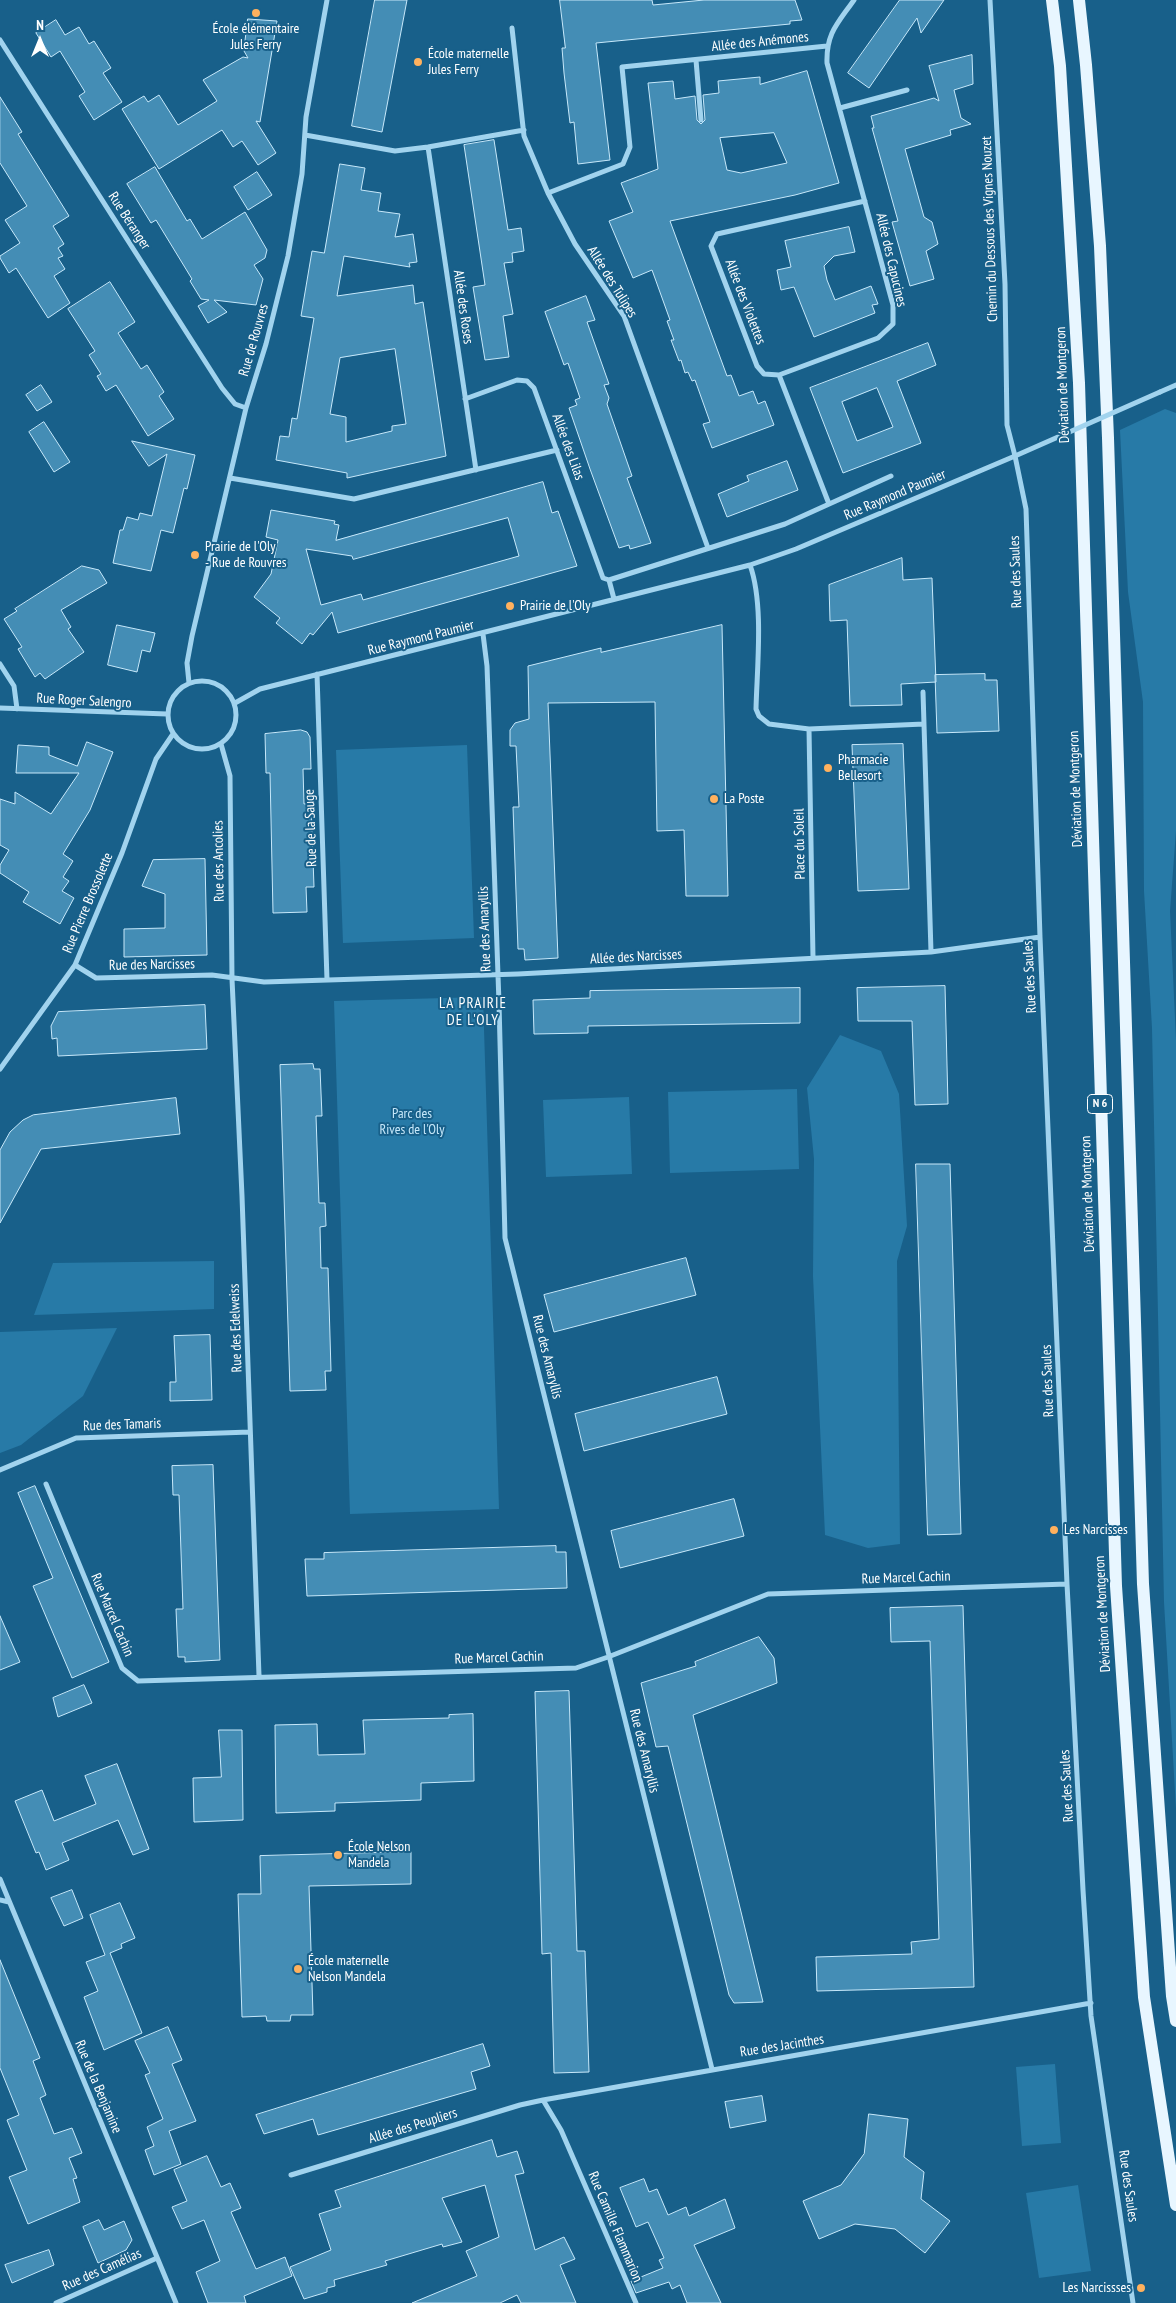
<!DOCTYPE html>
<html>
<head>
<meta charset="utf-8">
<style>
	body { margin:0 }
	#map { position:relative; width:1176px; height:2303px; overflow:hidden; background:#18608a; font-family:"PT Sans Narrow",sans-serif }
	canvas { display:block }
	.north { position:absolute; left:15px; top:15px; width:50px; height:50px; -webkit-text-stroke:4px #18608a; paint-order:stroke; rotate:0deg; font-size:14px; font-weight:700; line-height:20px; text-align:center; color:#fff }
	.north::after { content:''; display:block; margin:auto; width:18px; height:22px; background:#fff; clip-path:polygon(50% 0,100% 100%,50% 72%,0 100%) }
</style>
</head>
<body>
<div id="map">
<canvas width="1176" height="2303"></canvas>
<div class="north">N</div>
</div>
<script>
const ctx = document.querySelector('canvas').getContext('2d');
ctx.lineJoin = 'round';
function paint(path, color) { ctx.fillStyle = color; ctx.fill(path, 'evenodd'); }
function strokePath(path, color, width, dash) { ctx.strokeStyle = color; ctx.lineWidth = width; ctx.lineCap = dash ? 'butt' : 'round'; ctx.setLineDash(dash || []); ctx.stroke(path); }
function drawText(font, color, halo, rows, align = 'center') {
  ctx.font = font + ' "PT Sans Narrow",sans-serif'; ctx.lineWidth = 4; ctx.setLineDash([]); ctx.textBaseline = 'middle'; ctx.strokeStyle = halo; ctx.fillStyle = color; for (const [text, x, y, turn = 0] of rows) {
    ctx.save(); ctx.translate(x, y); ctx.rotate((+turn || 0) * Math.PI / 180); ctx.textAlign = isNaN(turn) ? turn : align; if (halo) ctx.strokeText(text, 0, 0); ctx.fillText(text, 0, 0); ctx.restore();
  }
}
const green = new Path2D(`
	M 1165,409 L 1176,413 L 1176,831 L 1170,911 L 1176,1040 L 1176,1809 L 1164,1602 L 1152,1028 L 1144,891 L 1143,702 L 1128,592 L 1120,430 Z
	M 467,745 L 474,938 L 343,943 L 336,750 Z
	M 483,997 L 499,1509 L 350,1514 L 334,1001 Z
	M 840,1035 L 881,1051 L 899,1094 L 907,1226 L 897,1261 L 900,1544 L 868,1548 L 825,1535 L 813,1276 L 814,1159 L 807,1088 Z
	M 797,1089 L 799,1169 L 670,1173 L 668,1092 Z
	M 629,1097 L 632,1174 L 546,1177 L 543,1100 Z
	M 214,1261 L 214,1309 L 34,1315 L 53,1263 Z
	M 117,1328 L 83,1396 L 21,1445 L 0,1453 L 0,1332 Z
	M 1055,2064 L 1061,2143 L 1022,2146 L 1016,2067 Z
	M 1078,2185 L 1091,2271 L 1039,2278 L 1026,2193 Z`);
const building = new Path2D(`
	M 375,0 L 407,0 L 382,132 L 352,126 Z
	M 560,0 L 652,0 L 653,5 L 704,0 L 795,0 L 802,20 L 790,21 L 790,24 L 596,43 L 610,160 L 578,164 L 574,122 L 570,123 L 564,73 L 562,48 L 565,48 Z
	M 900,0 L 944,0 L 921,33 L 917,18 L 869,88 L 848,73 Z
	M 248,19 L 277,21 L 260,122 L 256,121 L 276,153 L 258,165 L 242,141 L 233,147 L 222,130 L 159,169 L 122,109 L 144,96 L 148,102 L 159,95 L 178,125 L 217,101 L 203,80 L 243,57 L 248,58 L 244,51 Z
	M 56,20 L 65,35 L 79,27 L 89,44 L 94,41 L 111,68 L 103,73 L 122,102 L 94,120 L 79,96 L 85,92 L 60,51 L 51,57 L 36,33 Z
	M 972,55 L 973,84 L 954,90 L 961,118 L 971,124 L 950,130 L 951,135 L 905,149 L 924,217 L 932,222 L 938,244 L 926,251 L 934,279 L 910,286 L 892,222 L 898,221 L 872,128 L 874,128 L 871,116 L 934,98 L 939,101 L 929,66 Z
	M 807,71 L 839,183 L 795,195 L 670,221 L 727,376 L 731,375 L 739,396 L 753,391 L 758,404 L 765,401 L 774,425 L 712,448 L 703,424 L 710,422 L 695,380 L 692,381 L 688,372 L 685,373 L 681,360 L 679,361 L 671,340 L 674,340 L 667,321 L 670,320 L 652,270 L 633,278 L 609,221 L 633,212 L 621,183 L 658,169 L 648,83 L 673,81 L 675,99 L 695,96 L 697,120 L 701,124 L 705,120 L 703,95 L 719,93 L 718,81 L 760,77 L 760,84 ZM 774,133 L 787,163 L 741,173 L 727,170 L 720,138 Z
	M 0,97 L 22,132 L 18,134 L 69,216 L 53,226 L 64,244 L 58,248 L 63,256 L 58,258 L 65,269 L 54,276 L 70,303 L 48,318 L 16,268 L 9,273 L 0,258 L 0,256 L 20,243 L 5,220 L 27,206 L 0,163 Z
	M 494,140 L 508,230 L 521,228 L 524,251 L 512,253 L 513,262 L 504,263 L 513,314 L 503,316 L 509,357 L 485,360 L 473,287 L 485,285 L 464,145 Z
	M 340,164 L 365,168 L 361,190 L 381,193 L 378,211 L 400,214 L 395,237 L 413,234 L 417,262 L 409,263 L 410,267 L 344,256 L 337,296 L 413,285 L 415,304 L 423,302 L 446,456 L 347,478 L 347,473 L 276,460 L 280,436 L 289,437 L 292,418 L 297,419 L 314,318 L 301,316 L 312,251 L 324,253 ZM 395,349 L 406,424 L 392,426 L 392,431 L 346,442 L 346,417 L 330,414 L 340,358 Z
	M 155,167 L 187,221 L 190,219 L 202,239 L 245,212 L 267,250 L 265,258 L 254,265 L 263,279 L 256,305 L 214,300 L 227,312 L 208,323 L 198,306 L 209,300 L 201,299 L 190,281 L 192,279 L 156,220 L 151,223 L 127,184 Z
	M 257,172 L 272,195 L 248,210 L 234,187 Z
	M 849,227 L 855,252 L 834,256 L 824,266 L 827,280 L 835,300 L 871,286 L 878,304 L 872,305 L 875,313 L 814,337 L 794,287 L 781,290 L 777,270 L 791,267 L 785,241 Z
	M 110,282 L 135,322 L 118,333 L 141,369 L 147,365 L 164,392 L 159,396 L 174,419 L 148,436 L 116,385 L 106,391 L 97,376 L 101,374 L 89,355 L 95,351 L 68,309 Z
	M 586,296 L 595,320 L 587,322 L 609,384 L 604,385 L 609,398 L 607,404 L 632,476 L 627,478 L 651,543 L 630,549 L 629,545 L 619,548 L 590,469 L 569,408 L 577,405 L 575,400 L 580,398 L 568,363 L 564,365 L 545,312 Z
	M 928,343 L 936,365 L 897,381 L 921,443 L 843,473 L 810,388 ZM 877,388 L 893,427 L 857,441 L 842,402 Z
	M 41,385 L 52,402 L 37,411 L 26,395 Z
	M 44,422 L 70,462 L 54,472 L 29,432 Z
	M 132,441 L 195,455 L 187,489 L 184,488 L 173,533 L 161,530 L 151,571 L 113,563 L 120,530 L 123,530 L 127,517 L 138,520 L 140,513 L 152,516 L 167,454 L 149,466 Z
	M 787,461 L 798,490 L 727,517 L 718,494 L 749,481 L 747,476 Z
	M 543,482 L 552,513 L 558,511 L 577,566 L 338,633 L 332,612 L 313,635 L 310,633 L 302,644 L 276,623 L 280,618 L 254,597 L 271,574 L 278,540 L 266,537 L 271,510 L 335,521 L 334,524 L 339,525 L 336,540 ZM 508,518 L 519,556 L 363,600 L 361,594 L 321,605 L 306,549 L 352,556 L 353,559 Z
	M 902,558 L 903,580 L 932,578 L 936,682 L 901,684 L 902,705 L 850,706 L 847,620 L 830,621 L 829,585 Z
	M 82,566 L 99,570 L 107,583 L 61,610 L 71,627 L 68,629 L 84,652 L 45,679 L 40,673 L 35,677 L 18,649 L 22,647 L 4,619 L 17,611 L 15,609 Z
	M 117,625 L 155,633 L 150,652 L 142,650 L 137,672 L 108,665 Z
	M 722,625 L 728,896 L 686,896 L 684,830 L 657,831 L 655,702 L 548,703 L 558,958 L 525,960 L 524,949 L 518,949 L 513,807 L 519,807 L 516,746 L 510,746 L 510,730 L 515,723 L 529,719 L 528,666 L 601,648 L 601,652 Z
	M 985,674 L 985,680 L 997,680 L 999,731 L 937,733 L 935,675 Z
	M 301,730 L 307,732 L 310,737 L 311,769 L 303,769 L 304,804 L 311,803 L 314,887 L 306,887 L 307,912 L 273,913 L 270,773 L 266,773 L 265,734 Z
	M 87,742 L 113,752 L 90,810 L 63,854 L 73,861 L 63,877 L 69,881 L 62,891 L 74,898 L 60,924 L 23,902 L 29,892 L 0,873 L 0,865 L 9,850 L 0,845 L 0,799 L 15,804 L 15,792 L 51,814 L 79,773 L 16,773 L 18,745 L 49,747 L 49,755 L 77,766 Z
	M 903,744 L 909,889 L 858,891 L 852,745 Z
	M 205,859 L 207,955 L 124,957 L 124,929 L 165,928 L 165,894 L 142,886 L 153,860 Z
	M 945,986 L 948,1104 L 915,1105 L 912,1021 L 858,1021 L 857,988 Z
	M 800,988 L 800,1023 L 588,1026 L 588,1033 L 534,1034 L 533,1000 L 590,998 L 590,991 Z
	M 205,1005 L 207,1049 L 58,1056 L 57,1038 L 52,1039 L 51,1026 L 58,1012 Z
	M 313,1064 L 314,1069 L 320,1069 L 322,1116 L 316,1116 L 319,1203 L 325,1203 L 326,1226 L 320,1227 L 321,1268 L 328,1268 L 331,1371 L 325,1371 L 326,1390 L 290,1391 L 280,1065 Z
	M 176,1098 L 180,1134 L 41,1149 L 0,1223 L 0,1150 L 10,1132 L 23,1120 L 33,1115 Z
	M 916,1164 L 950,1164 L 961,1534 L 928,1535 Z
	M 686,1258 L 696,1295 L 554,1332 L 544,1295 Z
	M 210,1335 L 212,1400 L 170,1401 L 170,1382 L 176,1382 L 174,1336 Z
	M 717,1377 L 727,1414 L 584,1451 L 575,1414 Z
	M 213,1465 L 220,1660 L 185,1662 L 185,1657 L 178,1657 L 176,1609 L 183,1609 L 179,1495 L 173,1495 L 172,1466 Z
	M 35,1486 L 109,1662 L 72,1678 L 33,1586 L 53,1578 L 18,1493 Z
	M 734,1499 L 744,1536 L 620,1568 L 611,1531 Z
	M 556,1546 L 556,1552 L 566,1552 L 567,1588 L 307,1596 L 305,1559 L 324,1559 L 324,1553 Z
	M 963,1606 L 974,1987 L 817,1991 L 816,1957 L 912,1954 L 911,1942 L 939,1939 L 930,1641 L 891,1642 L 890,1608 Z
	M 0,1616 L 20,1662 L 0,1670 Z
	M 759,1637 L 774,1658 L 777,1683 L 693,1715 L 763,2002 L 734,2003 L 729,1995 L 668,1746 L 656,1747 L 641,1683 L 696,1666 L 695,1662 Z
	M 84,1685 L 92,1703 L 58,1717 L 53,1698 Z
	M 569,1691 L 577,1951 L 585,1951 L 589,2072 L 554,2073 L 551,1953 L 542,1954 L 535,1692 Z
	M 473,1714 L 474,1781 L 421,1783 L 421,1800 L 335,1803 L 335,1811 L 276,1813 L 275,1725 L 317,1724 L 318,1755 L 365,1754 L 363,1720 L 449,1718 L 449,1715 Z
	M 219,1730 L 242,1730 L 243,1820 L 194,1822 L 193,1778 L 221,1777 Z
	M 117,1764 L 149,1849 L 133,1855 L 118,1820 L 62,1843 L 69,1860 L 46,1870 L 39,1852 L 36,1853 L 15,1801 L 42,1790 L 54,1821 L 96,1804 L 85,1776 Z
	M 411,1852 L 411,1884 L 309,1886 L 313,2015 L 291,2015 L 290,2021 L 267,2021 L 266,2016 L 242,2017 L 238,1894 L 261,1894 L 260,1856 Z
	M 72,1890 L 83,1918 L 64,1926 L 51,1898 Z
	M 120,1903 L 135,1938 L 121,1944 L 122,1948 L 110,1953 L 142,2033 L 104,2050 L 84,1997 L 98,1991 L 86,1962 L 105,1955 L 90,1915 Z
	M 0,1960 L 40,2058 L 33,2061 L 46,2095 L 40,2098 L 54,2134 L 72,2128 L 82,2153 L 69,2158 L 77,2178 L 73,2179 L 80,2202 L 28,2224 L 9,2177 L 27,2170 L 7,2120 L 19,2115 L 0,2068 Z
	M 168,2027 L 182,2060 L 172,2064 L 196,2121 L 169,2131 L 181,2164 L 154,2175 L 145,2150 L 154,2146 L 147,2127 L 163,2119 L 145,2075 L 150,2073 L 135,2041 Z
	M 483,2044 L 490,2066 L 471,2072 L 476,2089 L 318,2135 L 313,2119 L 264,2134 L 256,2115 Z
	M 762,2096 L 766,2121 L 730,2128 L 725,2102 Z
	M 869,2114 L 908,2119 L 904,2157 L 924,2172 L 921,2199 L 950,2221 L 925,2253 L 895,2229 L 855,2224 L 819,2239 L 803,2201 L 841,2185 L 864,2154 Z
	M 492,2140 L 497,2157 L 517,2151 L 524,2173 L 515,2175 L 535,2250 L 564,2237 L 575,2259 L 560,2265 L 576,2303 L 521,2303 L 517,2295 L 500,2303 L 412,2303 L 477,2276 L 466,2251 L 499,2237 L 485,2185 L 442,2198 L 462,2242 L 443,2247 L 442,2244 L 385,2261 L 387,2265 L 334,2280 L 335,2286 L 327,2288 L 327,2292 L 304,2299 L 290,2267 L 331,2250 L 319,2214 L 341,2207 L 335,2191 Z
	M 207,2156 L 221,2187 L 230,2183 L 241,2208 L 231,2212 L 256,2269 L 285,2257 L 292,2276 L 244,2296 L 246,2303 L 208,2303 L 196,2272 L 220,2261 L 204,2220 L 182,2229 L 172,2207 L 187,2201 L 174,2170 Z
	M 644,2179 L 649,2192 L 657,2189 L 668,2215 L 686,2207 L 689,2216 L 725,2199 L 735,2228 L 694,2245 L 721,2303 L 687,2303 L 680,2285 L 672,2289 L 669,2282 L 636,2293 L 631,2281 L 663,2268 L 659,2260 L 664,2258 L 648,2222 L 636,2227 L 620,2188 Z
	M 99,2220 L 104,2230 L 124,2221 L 132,2240 L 126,2250 L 98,2263 L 83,2227 Z
	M 49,2250 L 54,2265 L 12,2283 L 5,2265 Z`);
const street = new Path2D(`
	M 990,0 L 1005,284 L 1007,425 L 1015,456 L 1026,509 L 1040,937 L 1067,1584 L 1083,1890 L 1091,2016 L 1133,2303
	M 512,28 L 524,136 L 548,193 L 575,244 L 624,316 L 708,548
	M 0,40 L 222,388 L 235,404 L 246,408
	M 696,60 L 701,120
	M 840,108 L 907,90
	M 305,135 L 395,151 L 428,147 L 524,130
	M 428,147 L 476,470
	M 548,193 L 623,164 L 630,147 L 622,67 L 827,46
	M 779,375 L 878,338 L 893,324 L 893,305 L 827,63 C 826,33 838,23 854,0
	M 1160,392 L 1176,385
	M 465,399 L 517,380 L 527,381 L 534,388 L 603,578 L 609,580
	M 230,478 L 354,499 L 557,450
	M 829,504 L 779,375 L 764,374 L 757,366 L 711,246 L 717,234 L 865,201
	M 750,565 C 764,604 757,667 756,709 L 759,716 L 769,724 L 809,729 L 924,724
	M 614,599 L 609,580 L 785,524 L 891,476
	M 483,634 L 487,666 L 499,1003 L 505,1238 L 712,2069
	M 0,664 L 14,686 L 17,709
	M 317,674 L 327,980
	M168 715a34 34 0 1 1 68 0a34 34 0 1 1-68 0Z
	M 189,683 L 187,663 L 192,636 L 246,408 L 266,344 L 288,256 L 302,174 L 306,117 L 327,0
	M 923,692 L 931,952
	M 235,703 L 260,689 L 750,565 L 796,549 L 1015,456
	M 0,708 L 167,714
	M 809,729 L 813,958
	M 221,744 L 230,776 L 232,979 L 242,1196 L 259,1676
	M 75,965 L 96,978 L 212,975 L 264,982 L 360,979 L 518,974 L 931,952 L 1040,937
	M 0,1069 L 75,965 L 122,853 L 156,759 L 173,734
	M 0,1470 L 76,1438 L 250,1432
	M 46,1484 L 122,1668 L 138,1681 L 576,1668 L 608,1657 L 768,1594 L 1067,1584
	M 0,1879 L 176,2303
	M 0,1900 L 9,1902
	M 291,2175 L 520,2105 L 543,2100
	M 56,2303 L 157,2258
	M 636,2303 L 561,2130 L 543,2100 L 1091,2003`);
const primary = new Path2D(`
	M 1052,0 L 1060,66 L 1079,383 L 1116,1586 L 1144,1997 L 1176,2205
	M 1079,0 L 1086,65 L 1100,246 L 1108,438 L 1143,1584 L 1172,1996 L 1176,2021`);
const streetBridge = new Path2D(`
	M 1015,456 L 1160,392`);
const markers = [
	[256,13,5,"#ffb15e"],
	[418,62,5,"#ffb15e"],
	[195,555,5,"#ffb15e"],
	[510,606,5,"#ffb15e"],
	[828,768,5,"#ffb15e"],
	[714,799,5,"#ffb15e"],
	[1054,1530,5,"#ffb15e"],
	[338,1855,5,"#ffb15e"],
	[298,1969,5,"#ffb15e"],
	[1141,2288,5,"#ffb15e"]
];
const shields = [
	[1100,1104,25]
];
const shieldNames = [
	["N 6",1100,1104]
];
const poiNames = [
	["École élémentaire",256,29,"center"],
	["Jules Ferry",256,45,"center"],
	["École maternelle",428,54],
	["Jules Ferry",428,70],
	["Prairie de l'Oly",205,547],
	["- Rue de Rouvres",205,563],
	["Prairie de l'Oly",520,606],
	["Pharmacie",838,760],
	["Bellesort",838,776],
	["La Poste",724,799],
	["Les Narcisses",1064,1530],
	["École Nelson",348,1847],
	["Mandela",348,1863],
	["École maternelle",308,1961],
	["Nelson Mandela",308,1977],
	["Les Narcissses",1131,2288,"right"]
];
const streetNames = [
	["Allée des Anémones",760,42,-6],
	["Rue Béranger",129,221,57],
	["Chemin du Dessous des Vignes Nouzet",990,229,-92],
	["Allée des Capucines",891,260,77],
	["Allée des Tulipes",612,282,58],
	["Allée des Violettes",745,302,69],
	["Allée des Roses",463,307,82],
	["Rue de Rouvres",254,340,-74],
	["Déviation de Montgeron",1063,385,-92],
	["Allée des Lilas",568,447,70],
	["Rue Raymond Paumier",895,495,-23],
	["Rue des Saules",1016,572,-92],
	["Rue Raymond Paumier",421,638,-14],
	["Rue Roger Salengro",84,701,3],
	["Déviation de Montgeron",1076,789,-92],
	["Rue de la Sauge",311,828,-92],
	["Place du Soleil",800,844,-91],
	["Rue des Ancolies",219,861,-91],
	["Rue Pierre Brossolette",88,903,-67],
	["Rue des Amaryllis",485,929,-92],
	["Allée des Narcisses",636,957,-3],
	["Rue des Narcisses",152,965,-1],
	["Rue des Saules",1030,977,-93],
	["Déviation de Montgeron",1088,1194,-92],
	["Rue des Edelweiss",236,1328,-92],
	["Rue des Amaryllis",547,1357,76],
	["Rue des Saules",1048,1381,-92],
	["Rue des Tamaris",122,1425,-2],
	["Rue Marcel Cachin",906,1578,-2],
	["Déviation de Montgeron",1103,1614,-93],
	["Rue Marcel Cachin",112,1615,67],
	["Rue Marcel Cachin",499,1658,-2],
	["Rue des Amaryllis",644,1751,76],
	["Rue des Saules",1067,1786,-93],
	["Rue des Jacinthes",782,2046,-9],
	["Rue de la Benjamine",98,2087,67],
	["Allée des Peupliers",413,2126,-17],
	["Rue des Saules",1128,2186,82],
	["Rue Camille Flammarion",615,2227,67],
	["Rue des Camélias",102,2270,-24]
];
const parkNames = [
	["Parc des",412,1114],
	["Rives de l'Oly",412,1130]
];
const neighbourhoodNames = [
	["LA PRAIRIE",473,1004],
	["DE L'OLY",473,1021]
];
paint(green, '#277aa7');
paint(building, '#448db5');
strokePath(building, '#c7e8fa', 1);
strokePath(street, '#a1d3ee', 5);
strokePath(primary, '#e8f6ff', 12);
strokePath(streetBridge, '#a1d3ee', 5);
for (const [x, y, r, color] of markers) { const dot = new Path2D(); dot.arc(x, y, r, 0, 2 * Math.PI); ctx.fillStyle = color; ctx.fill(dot); strokePath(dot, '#18608a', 2); }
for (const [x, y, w] of shields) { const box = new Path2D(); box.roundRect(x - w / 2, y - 9.5, w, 19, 4); ctx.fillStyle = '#18608a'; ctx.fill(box); strokePath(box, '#fff', 1); }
drawText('bold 12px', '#fff', null, shieldNames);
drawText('14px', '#fff', '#18608a', poiNames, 'left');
drawText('14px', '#fff', '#18608a', streetNames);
drawText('14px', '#c7e8fa', '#18608a', parkNames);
ctx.letterSpacing = '1px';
drawText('15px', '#fff', '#18608a', neighbourhoodNames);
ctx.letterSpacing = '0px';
</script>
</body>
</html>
